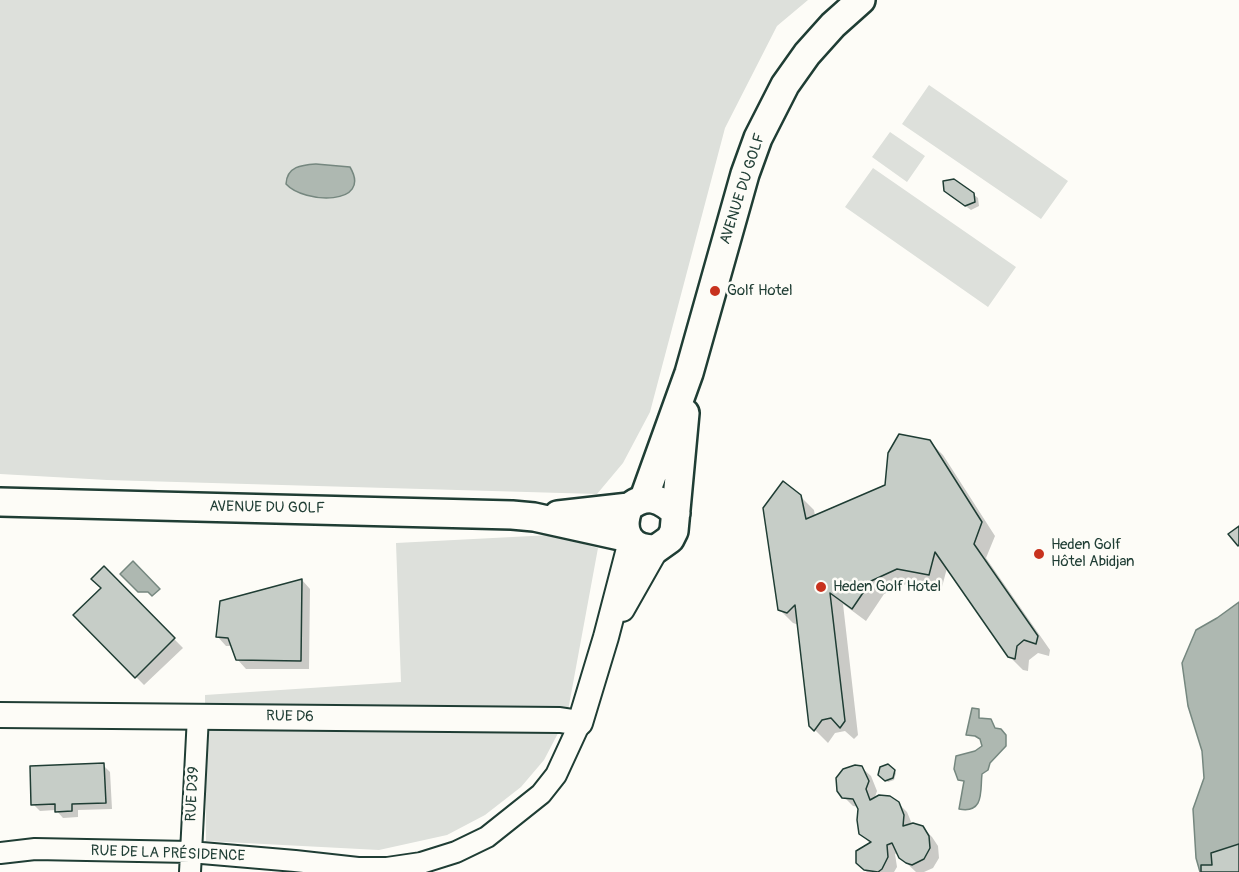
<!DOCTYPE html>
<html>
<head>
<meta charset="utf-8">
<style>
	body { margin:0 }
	canvas { display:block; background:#fdfcf7 }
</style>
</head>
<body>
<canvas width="1239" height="872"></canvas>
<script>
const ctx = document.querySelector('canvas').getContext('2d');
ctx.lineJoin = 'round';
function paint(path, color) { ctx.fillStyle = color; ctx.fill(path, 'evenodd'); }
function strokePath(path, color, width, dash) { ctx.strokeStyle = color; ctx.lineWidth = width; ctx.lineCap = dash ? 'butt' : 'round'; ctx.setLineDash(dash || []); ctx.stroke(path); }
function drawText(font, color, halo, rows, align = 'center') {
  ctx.font = font + ' Pangolin,sans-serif'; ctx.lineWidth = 5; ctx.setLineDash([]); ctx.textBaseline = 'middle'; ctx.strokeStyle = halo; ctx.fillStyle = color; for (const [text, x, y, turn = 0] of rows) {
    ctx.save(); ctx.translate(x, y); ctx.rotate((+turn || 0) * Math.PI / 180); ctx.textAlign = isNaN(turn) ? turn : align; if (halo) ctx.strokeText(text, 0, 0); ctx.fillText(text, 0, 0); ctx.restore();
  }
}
const green = new Path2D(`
	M 0,0 L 808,0 L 777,26 L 725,128 L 650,412 L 623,463 L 597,494 L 107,480 L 0,474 Z
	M 929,85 L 1068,181 L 1041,219 L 902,124 Z
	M 890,132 L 925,156 L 907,182 L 872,157 Z
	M 873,168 L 1016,267 L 988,307 L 845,207 Z
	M 551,535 L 598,548 L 567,716 L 544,760 L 521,787 L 485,815 L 447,835 L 379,850 L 206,841 L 205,695 L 401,682 L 396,543 Z`);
const water = new Path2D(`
	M 316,164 L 350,167 C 373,206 304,204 286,184 C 287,166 302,165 316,164 Z
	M 133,561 L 160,589 L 152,596 L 148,592 L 138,592 L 120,574 Z
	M 1239,602 L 1239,872 L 1200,872 L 1196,858 L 1193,809 L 1204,778 L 1202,751 L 1188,706 L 1182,663 L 1196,630 L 1217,618 Z
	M 972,708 L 979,709 L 979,718 L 991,719 L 995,728 L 1001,729 L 1006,735 L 1006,746 L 990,763 L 988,770 L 982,774 C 980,790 985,814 959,809 L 964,781 L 958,780 L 954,769 L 956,756 L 975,751 L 982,746 L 980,739 L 975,736 L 966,735 Z`);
const shadow = new Path2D(`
	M 973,194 L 978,198 L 979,206 L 971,210 L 950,195 Z
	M 929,441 L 943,455 L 995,536 L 986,558 L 1050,650 L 1049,656 L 1038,653 L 1029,660 L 1028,671 L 1023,670 L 1009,656 L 947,568 L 942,587 L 911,582 L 884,594 L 866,621 L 843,604 L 858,735 L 854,739 L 845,731 L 835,733 L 828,743 L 810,725 L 799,625 L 793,623 L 779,609 L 800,496 L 814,510 L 815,516 L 887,486 Z
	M 104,568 L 183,648 L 144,685 L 75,615 L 103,588 Z
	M 302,580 L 310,589 L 309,669 L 246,669 L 237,659 L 232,646 L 226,646 L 217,636 Z
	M 103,765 L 110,772 L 112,809 L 78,810 L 78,817 L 63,818 L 56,810 L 40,811 L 33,804 Z
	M 861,767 L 871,776 L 877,791 L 874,800 L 898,803 L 907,812 L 912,824 L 922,827 L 932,837 L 938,846 L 939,858 L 933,868 L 924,872 L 916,872 L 900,857 L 898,853 L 895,854 L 897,867 L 894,872 L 867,872 L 857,863 L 871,844 L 860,834 L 859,807 L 853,806 L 844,797 Z
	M 894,771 L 896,773 L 894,780 L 888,782 L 880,775 Z`);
const building = new Path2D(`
	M 954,179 L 974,193 L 975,202 L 965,206 L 944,191 L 943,181 Z
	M 899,434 L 930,440 L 982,522 L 974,544 L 1038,636 L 1036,644 L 1024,640 L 1017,646 L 1015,659 L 1008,657 L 935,552 L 929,575 L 897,569 L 871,581 L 852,609 L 830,593 L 845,721 L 840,728 L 831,718 L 822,720 L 814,731 L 809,726 L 795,605 L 787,613 L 778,610 L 763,508 L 783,481 L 801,495 L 806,519 L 885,485 L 888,453 Z
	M 1239,526 L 1239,545 L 1238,546 L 1228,534 Z
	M 104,566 L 175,638 L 135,678 L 73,615 L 101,588 L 91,579 Z
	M 302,579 L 301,661 L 236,660 L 228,638 L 216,637 L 220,601 Z
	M 104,763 L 106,803 L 72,804 L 72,811 L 55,812 L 55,804 L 31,805 L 30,766 Z
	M 888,764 L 895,770 L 893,778 L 885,781 L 878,775 L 880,767 Z
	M 855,765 L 862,766 L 869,781 L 866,789 L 870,800 L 879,795 L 890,796 L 899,802 L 904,815 L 903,826 L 913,823 L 923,826 L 929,836 L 930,848 L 924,859 L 912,865 L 906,863 L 899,858 L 892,843 L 887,845 L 888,857 L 882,869 L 878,872 L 864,870 L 856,863 L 856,851 L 871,842 L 859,834 L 857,820 L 858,809 L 853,799 L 842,798 L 837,791 L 836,778 L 843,769 Z
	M 1239,844 L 1239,872 L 1201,872 L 1201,865 L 1212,865 L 1211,853 Z`);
const minor = new Path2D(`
	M 0,853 L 35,849 L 190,852 L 295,861 L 358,868 L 387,868 L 421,863 L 456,852 L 487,837 L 541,794 L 556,775 L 580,723
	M 190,872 L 198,716`);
const tertiary = new Path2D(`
	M 622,609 L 656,549
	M 0,715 L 560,720 L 580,723 L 606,637 L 631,541`);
const secondary = new Path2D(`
	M 644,498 L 689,373 L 745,174 L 758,138 L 785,85 L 807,54 L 833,25 L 861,0
	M 0,502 L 512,515 L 534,517 L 629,538
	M 676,513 C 660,498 647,493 629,507 C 619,531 629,550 656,549 L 670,539 L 674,531 L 685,413
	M 558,515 L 629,507`);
const markers = [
	[715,291,6,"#c8321e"],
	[1039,554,6,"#c8321e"],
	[821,587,6,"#c8321e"]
];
const streetNames = [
	["AVENUE DU GOLF",743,189,-72],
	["AVENUE DU GOLF",267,508,1],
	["RUE D6",290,717,1],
	["RUE D39",193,794,-87],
	["RUE DE LA PRÉSIDENCE",168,854,2]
];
const poiNames = [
	["Golf Hotel",727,291],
	["Heden Golf",1051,545],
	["Hôtel Abidjan",1051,562],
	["Heden Golf Hotel",833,587]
];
paint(green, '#dde0db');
paint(water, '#aeb8b1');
strokePath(water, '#75877f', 1.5);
paint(shadow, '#0003');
paint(building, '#c6cdc7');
strokePath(building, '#1f3d34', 1.5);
strokePath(minor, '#1f3d34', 24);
strokePath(tertiary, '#1f3d34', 28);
strokePath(secondary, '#1f3d34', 32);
strokePath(minor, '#fdfcf7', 20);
strokePath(tertiary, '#fdfcf7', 24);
strokePath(secondary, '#fdfcf7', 27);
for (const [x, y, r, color] of markers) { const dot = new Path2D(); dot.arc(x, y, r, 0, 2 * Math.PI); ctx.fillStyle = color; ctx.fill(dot); strokePath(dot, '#fdfcf7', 2); }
drawText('15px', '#1f3d34', '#fdfcf7', streetNames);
drawText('15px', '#1f3d34', '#fdfcf7', poiNames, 'left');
</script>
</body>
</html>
